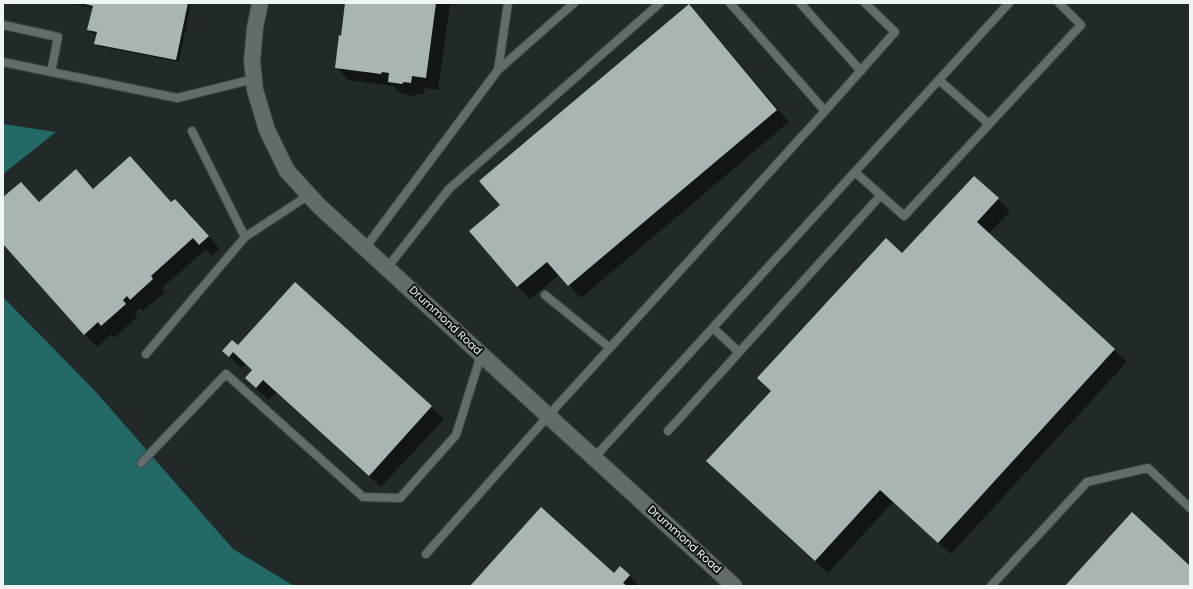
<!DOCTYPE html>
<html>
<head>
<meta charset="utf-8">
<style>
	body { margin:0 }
	#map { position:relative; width:1193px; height:589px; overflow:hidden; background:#212a29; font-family:Poppins,sans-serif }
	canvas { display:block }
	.frame { position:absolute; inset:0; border:4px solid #eef5f4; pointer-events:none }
</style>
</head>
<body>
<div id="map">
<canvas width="1193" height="589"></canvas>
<div class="frame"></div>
</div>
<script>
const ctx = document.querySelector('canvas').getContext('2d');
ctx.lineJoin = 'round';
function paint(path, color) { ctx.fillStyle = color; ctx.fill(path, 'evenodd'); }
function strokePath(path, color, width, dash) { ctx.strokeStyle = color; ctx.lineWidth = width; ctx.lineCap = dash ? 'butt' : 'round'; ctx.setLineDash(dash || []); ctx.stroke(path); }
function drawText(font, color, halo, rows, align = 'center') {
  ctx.font = font + ' Poppins,sans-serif'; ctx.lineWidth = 4; ctx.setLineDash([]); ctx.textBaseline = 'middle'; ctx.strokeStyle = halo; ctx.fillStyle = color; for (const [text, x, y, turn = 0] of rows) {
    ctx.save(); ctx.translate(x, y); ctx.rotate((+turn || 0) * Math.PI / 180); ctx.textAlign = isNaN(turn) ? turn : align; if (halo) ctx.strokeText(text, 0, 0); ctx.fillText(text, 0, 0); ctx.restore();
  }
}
const forest = new Path2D(`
	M 3,124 L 56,132 L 3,174 Z
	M 3,297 L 96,392 L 233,549 L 294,586 L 3,586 Z`);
const shadow = new Path2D(`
	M 68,3 L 191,3 L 179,62 L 98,46 L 95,43 L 97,34 L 92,33 L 88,30 L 93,8 Z
	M 346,3 L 456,3 L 456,5 L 450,5 L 438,90 L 424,88 L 423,95 L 417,94 L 415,96 L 402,94 L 393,86 L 348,80 L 336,67 L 342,37 Z
	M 688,6 L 701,18 L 789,122 L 581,298 L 559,275 L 530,299 L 518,287 L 471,231 L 501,205 Z
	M 130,157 L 172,203 L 175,200 L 188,212 L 220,249 L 212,256 L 206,249 L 162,288 L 165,292 L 143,311 L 140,308 L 135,313 L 138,316 L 114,338 L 111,334 L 97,347 L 85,334 L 3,242 L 3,199 L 21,183 L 39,202 L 76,170 L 94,189 Z
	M 998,199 L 1010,211 L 989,234 L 1127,362 L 951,554 L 893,502 L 828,573 L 720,473 L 902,255 Z
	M 238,347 L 431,407 L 444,419 L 381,487 L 276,392 L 269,400 L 259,391 L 246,378 L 253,370 L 246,364 L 241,368 L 224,351 Z
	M 620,567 L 640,586 L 472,586 L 614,574 Z`);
const building = new Path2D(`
	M 81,3 L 188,3 L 176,60 L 94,44 L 97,32 L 87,30 L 93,6 Z
	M 345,3 L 436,3 L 426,78 L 412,76 L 411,83 L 404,82 L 402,84 L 388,82 L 389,73 L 382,72 L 381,74 L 335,68 L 339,35 L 341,36 Z
	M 689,4 L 777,110 L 568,286 L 547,262 L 517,287 L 469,231 L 500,205 L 479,181 Z
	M 130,156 L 171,202 L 175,199 L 209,236 L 199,245 L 193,238 L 151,276 L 153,279 L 130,300 L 127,296 L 123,300 L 126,304 L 101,326 L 98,322 L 84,335 L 3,244 L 3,197 L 21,182 L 39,202 L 76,169 L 93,189 Z
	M 974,176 L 999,198 L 977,222 L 1115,349 L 938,543 L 880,490 L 815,561 L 706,461 L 771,391 L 757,378 L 886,238 L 902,253 Z
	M 295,282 L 432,406 L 369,476 L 263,380 L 256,388 L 245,378 L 252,370 L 233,352 L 229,357 L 222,351 L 232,340 L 238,345 Z
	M 541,507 L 614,573 L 620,566 L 630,575 L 623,583 L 627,586 L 470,586 Z
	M 1132,512 L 1190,566 L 1190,586 L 1065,586 Z`);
const lane = new Path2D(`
	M 800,3 L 861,71
	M 3,25 L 58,37 L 51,72
	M 3,62 L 177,98 L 254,79
	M 498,70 L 508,3
	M 939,80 L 989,124
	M 825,111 L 895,32 L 865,3
	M 192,131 L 245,237
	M 855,172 L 904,216 L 1081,25 L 1059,3
	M 365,248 L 498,70 L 574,3
	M 387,268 L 449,189 L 660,3
	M 545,295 L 610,348
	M 713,328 L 739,352
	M 146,354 L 245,237 L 309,195
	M 668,431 L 881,195
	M 594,458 L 1009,3
	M 141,463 L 226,374 L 363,497 L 400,498 L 456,435 L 481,355
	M 426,554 L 548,416 L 825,111 L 730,3
	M 991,586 L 1087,482 L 1148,468 L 1190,508`);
const street = new Path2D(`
	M 260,3 L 255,28 L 252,61 L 255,90 L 267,130 L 287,171 L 319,206 L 734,586`);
const streetNames = [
	["Drummond Road",445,321,43],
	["Drummond Road",684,540,42]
];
paint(forest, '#236965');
paint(shadow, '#0007');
paint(building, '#a9b5b4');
strokePath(lane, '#3c4544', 10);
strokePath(street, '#3c4544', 18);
strokePath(lane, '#616c6b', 8);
strokePath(street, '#616c6b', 16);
drawText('11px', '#eef5f4', '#0e1211', streetNames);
</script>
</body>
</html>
